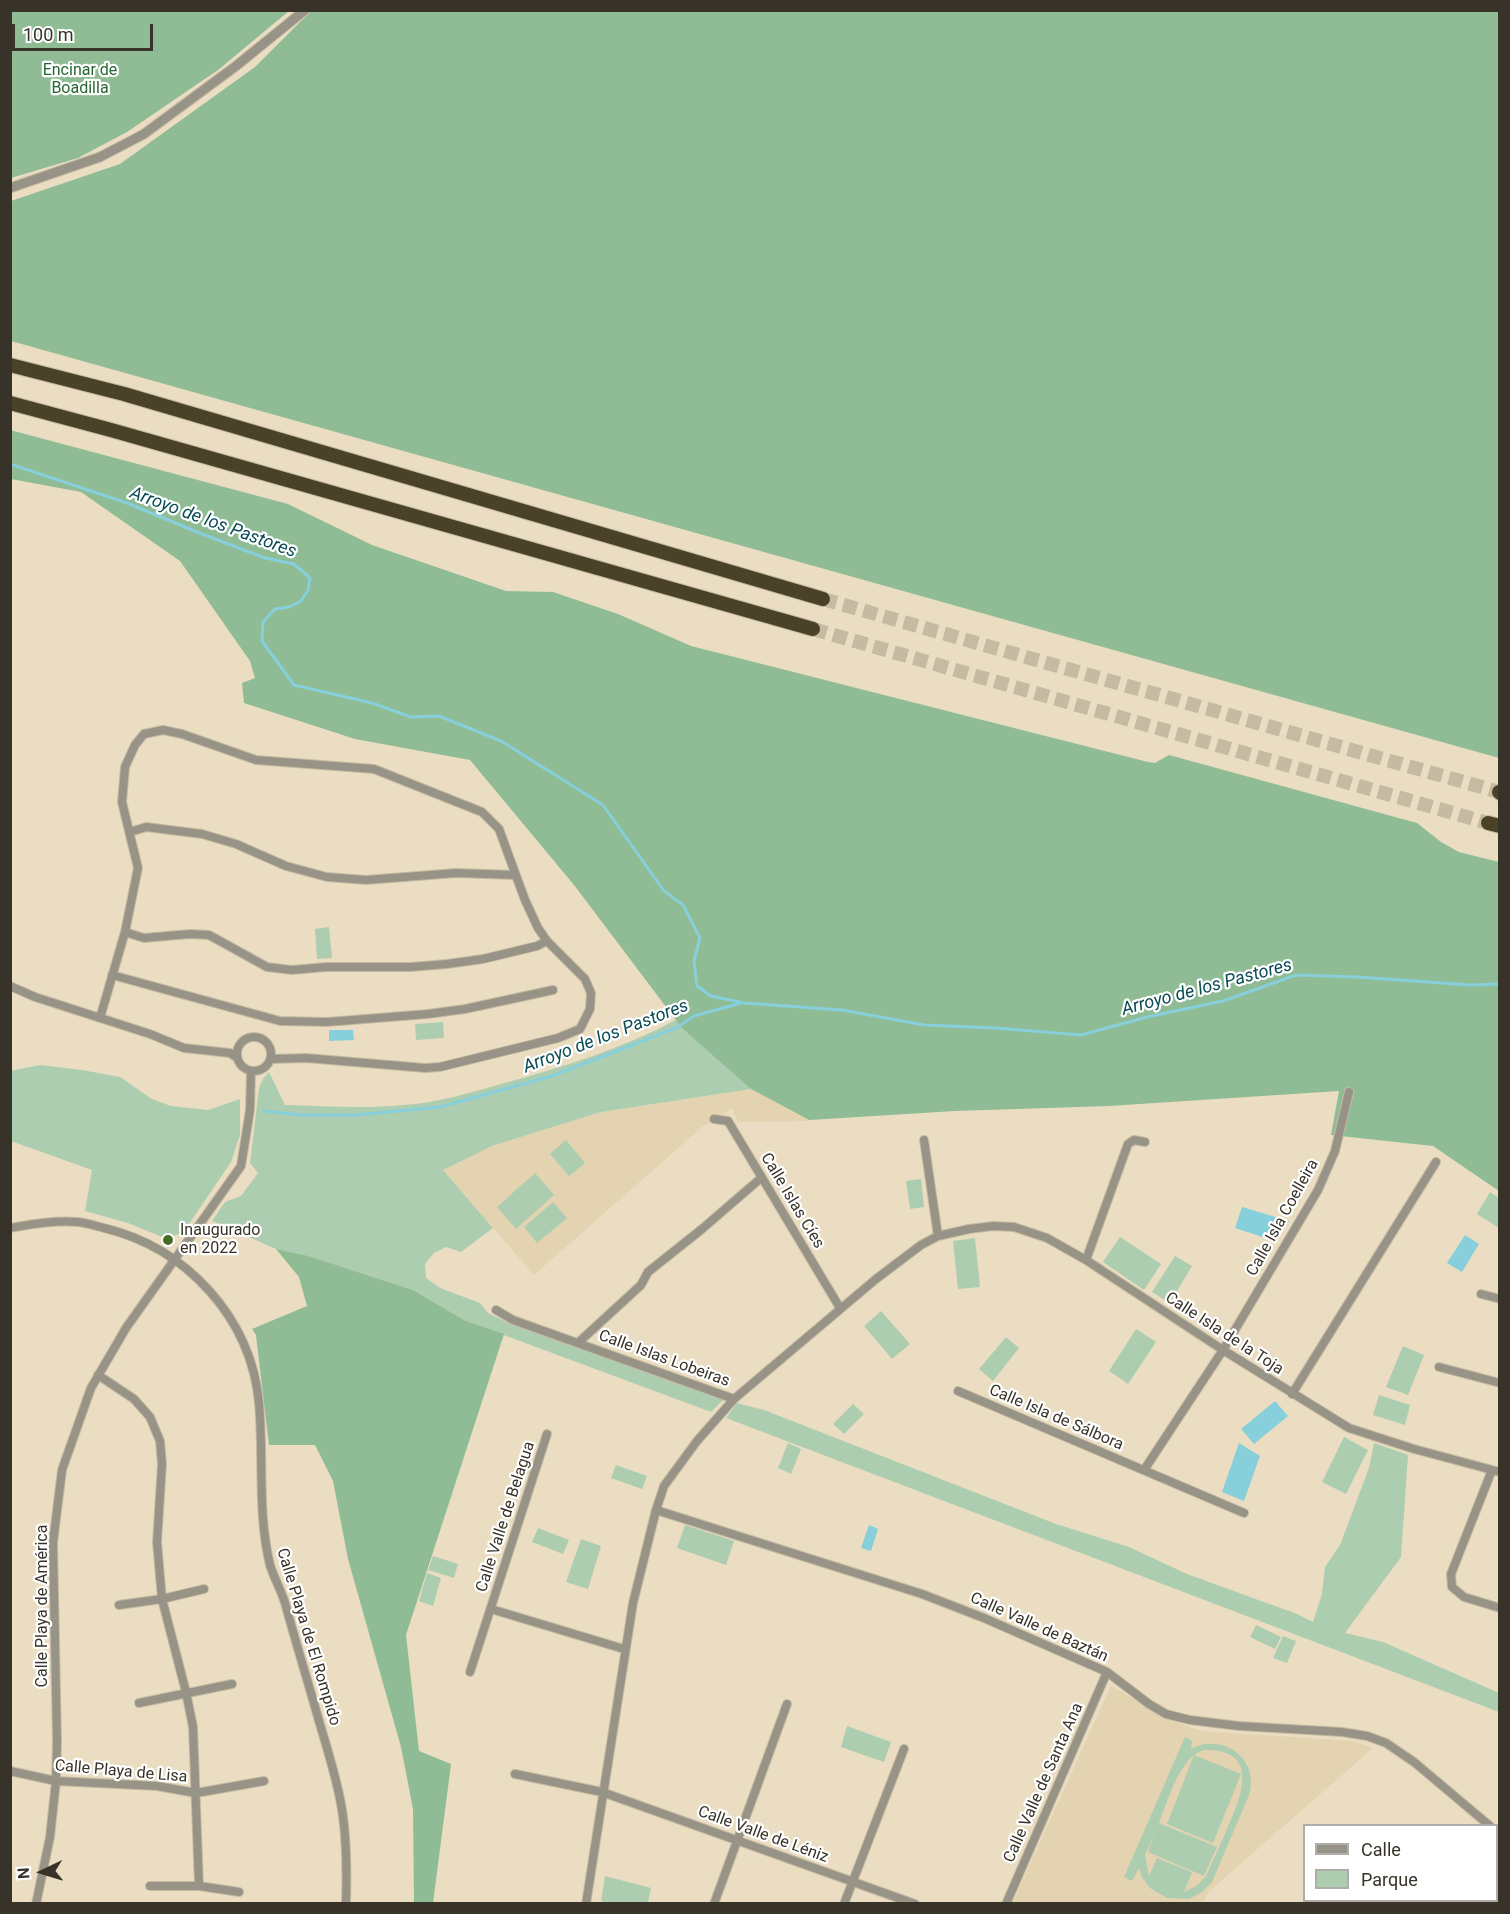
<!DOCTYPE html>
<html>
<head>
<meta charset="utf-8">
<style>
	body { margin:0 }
	#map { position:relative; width:1510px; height:1914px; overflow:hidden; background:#eaddc1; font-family:Roboto,sans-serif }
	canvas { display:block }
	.frame { position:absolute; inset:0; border:12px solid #383328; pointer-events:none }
	.legend { position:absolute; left:1303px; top:1824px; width:195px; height:78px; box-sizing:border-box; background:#fff; border:2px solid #afada9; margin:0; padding:8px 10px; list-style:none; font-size:18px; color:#383328 }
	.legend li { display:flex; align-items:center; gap:12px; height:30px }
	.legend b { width:30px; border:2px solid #afada9 }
	.north { position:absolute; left:12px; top:1842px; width:60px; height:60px; -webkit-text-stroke:4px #fff; paint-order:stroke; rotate:266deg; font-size:16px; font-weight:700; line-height:24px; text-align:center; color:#383328 }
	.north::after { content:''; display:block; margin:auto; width:21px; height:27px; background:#383328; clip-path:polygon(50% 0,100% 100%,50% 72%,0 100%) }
	.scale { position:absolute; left:12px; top:24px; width:141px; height:27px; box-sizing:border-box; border:3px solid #383328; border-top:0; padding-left:8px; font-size:18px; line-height:21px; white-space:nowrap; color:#383328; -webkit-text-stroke:4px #fff; paint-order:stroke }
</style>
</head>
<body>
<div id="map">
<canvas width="1510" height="1914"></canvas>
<div class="frame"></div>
<ul class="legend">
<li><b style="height:8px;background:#979487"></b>Calle</li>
<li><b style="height:16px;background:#adcdb0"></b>Parque</li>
</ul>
<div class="north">N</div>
<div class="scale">100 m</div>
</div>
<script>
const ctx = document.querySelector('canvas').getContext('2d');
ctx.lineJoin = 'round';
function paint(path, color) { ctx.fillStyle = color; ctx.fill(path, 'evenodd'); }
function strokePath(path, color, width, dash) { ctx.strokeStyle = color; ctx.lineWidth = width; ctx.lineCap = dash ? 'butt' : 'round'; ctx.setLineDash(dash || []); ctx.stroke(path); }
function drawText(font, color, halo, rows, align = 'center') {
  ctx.font = font + ' Roboto,sans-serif'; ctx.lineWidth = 4.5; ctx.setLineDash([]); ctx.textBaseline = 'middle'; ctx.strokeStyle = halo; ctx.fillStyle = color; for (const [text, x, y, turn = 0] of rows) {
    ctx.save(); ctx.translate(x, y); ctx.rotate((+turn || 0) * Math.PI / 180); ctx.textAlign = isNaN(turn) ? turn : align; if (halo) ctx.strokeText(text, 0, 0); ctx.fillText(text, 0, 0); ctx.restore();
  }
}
const built = new Path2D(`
	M 751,1089 L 809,1121 L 738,1122 L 732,1108 L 702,1127 L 534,1275 L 443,1170 L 483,1149 L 601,1112 Z
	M 1111,1686 L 1166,1718 L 1201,1731 L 1352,1741 L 1373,1748 L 1207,1893 L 1203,1903 L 1012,1904 Z`);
const green = new Path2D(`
	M 329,927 L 332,958 L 317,959 L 315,929 Z
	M 676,1020 L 751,1089 L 601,1112 L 492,1146 L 443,1170 L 493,1228 L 461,1252 L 446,1247 L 434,1253 L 425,1264 L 426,1278 L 440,1288 L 480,1303 L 488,1313 L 508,1323 L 724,1399 L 711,1412 L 466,1321 L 413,1290 L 309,1256 L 276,1249 L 212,1221 L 225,1202 L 241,1196 L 258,1173 L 250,1163 L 259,1088 L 263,1079 L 269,1072 L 285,1105 C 325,1106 364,1109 403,1105 C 437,1103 469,1093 501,1084 C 561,1068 621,1049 676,1020 Z
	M 443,1022 L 444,1038 L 416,1040 L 415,1024 Z
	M 40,1065 L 82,1070 L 120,1077 L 152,1099 L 171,1106 L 208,1110 L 240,1099 L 240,1135 L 231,1162 L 183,1233 L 165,1238 L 128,1223 L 85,1211 L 92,1170 L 11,1141 L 11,1071 Z
	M 566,1140 L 585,1163 L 569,1176 L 550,1154 Z
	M 535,1173 L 554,1195 L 516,1229 L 497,1207 Z
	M 921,1179 L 924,1207 L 910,1209 L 906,1181 Z
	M 1490,1192 L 1499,1198 L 1499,1228 L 1477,1214 Z
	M 553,1202 L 567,1218 L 537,1243 L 524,1227 Z
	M 1120,1237 L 1161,1264 L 1144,1290 L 1103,1262 Z
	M 975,1238 L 980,1287 L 958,1289 L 953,1241 Z
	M 1175,1256 L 1192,1266 L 1170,1303 L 1152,1292 Z
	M 881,1311 L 910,1344 L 892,1359 L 864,1326 Z
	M 1136,1329 L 1156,1342 L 1128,1384 L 1109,1371 Z
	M 1006,1337 L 1019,1348 L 993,1381 L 979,1369 Z
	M 1403,1346 L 1424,1355 L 1408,1395 L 1386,1387 Z
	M 1379,1395 L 1410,1405 L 1405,1425 L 1373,1415 Z
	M 737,1403 L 764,1410 L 1056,1524 L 1129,1547 L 1187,1574 L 1297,1614 L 1313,1622 L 1322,1594 L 1325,1567 L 1340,1545 L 1369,1468 L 1374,1443 L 1408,1455 L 1401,1557 L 1345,1633 L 1383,1642 L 1499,1693 L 1499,1712 L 726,1418 Z
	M 853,1404 L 864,1414 L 844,1434 L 833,1424 Z
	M 1344,1437 L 1368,1450 L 1346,1494 L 1322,1482 Z
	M 788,1443 L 801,1449 L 791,1474 L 778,1468 Z
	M 616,1465 L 647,1476 L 642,1489 L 611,1478 Z
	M 685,1525 L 734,1541 L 726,1565 L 677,1548 Z
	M 538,1528 L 569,1540 L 563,1554 L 532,1542 Z
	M 581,1539 L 601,1546 L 588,1589 L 566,1582 Z
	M 433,1556 L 458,1564 L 454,1578 L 428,1570 Z
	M 427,1573 L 441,1578 L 433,1606 L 419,1601 Z
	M 1256,1625 L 1281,1637 L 1275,1649 L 1250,1637 Z
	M 1283,1636 L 1296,1641 L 1287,1663 L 1273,1658 Z
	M 847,1726 L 891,1742 L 884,1762 L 841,1747 Z
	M 1185,1737 L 1192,1741 L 1191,1749 C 1222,1732 1260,1758 1249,1795 L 1212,1882 L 1202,1892 L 1189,1899 L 1167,1898 L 1150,1888 L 1142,1877 L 1139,1868 L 1132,1881 L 1124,1877 ZM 1204,1750 C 1262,1749 1241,1797 1227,1829 C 1220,1845 1213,1861 1206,1876 L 1198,1885 L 1184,1892 L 1192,1872 L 1157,1858 L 1149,1876 L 1145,1855 L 1155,1833 L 1148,1852 L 1204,1876 L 1217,1847 L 1159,1823 C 1168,1801 1180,1756 1204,1750 Z
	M 1194,1755 L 1241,1774 L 1213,1843 L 1167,1824 Z
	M 605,1876 L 651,1888 L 648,1903 L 609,1904 L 601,1901 Z`);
const forest = new Path2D(`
	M 10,11 L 11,10 L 289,11 L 218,70 L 127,132 L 78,158 L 11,178 Z
	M 311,11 L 1499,11 L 1499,758 L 11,341 L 11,201 L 120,164 L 255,67 Z
	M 10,430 L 288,504 L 372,545 L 506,591 L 553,592 L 618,614 L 691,646 L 1148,762 L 1155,763 L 1169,755 L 1417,823 L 1441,842 L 1459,852 L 1499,862 L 1499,1191 L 1433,1146 L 1331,1135 L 1339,1091 L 1109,1106 L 955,1111 L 809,1120 L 751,1089 L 682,1028 L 574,885 L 470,760 L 355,739 L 244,703 L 242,683 L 255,678 L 250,661 L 180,561 L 81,492 L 11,479 Z
	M 276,1249 L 309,1256 L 413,1290 L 466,1321 L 504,1334 L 406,1635 L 419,1751 L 451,1764 L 433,1903 L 414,1903 L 413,1809 L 401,1747 L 348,1559 L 333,1481 L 315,1445 L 269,1445 L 256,1335 L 252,1329 L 307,1306 L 299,1277 Z`);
const water = new Path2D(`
	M 329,1030 L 353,1030 L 354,1040 L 329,1041 Z
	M 1242,1207 L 1289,1221 L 1275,1241 L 1235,1228 Z
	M 1465,1235 L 1479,1244 L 1462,1272 L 1447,1263 Z
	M 1275,1401 L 1288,1416 L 1254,1444 L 1241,1429 Z
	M 1239,1443 L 1260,1456 L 1244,1501 L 1222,1492 Z
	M 869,1525 L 878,1529 L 871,1551 L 861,1548 Z`);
const stream = new Path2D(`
	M 10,464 L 127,503 L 202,534 L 265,558 L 294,564 L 310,578 L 308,590 L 301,601 L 289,607 L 275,609 L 263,622 L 262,641 L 294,685 L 372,703 L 411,717 L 439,716 L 501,741 L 603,805 L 664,891 L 683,905 L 700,938 L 694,961 L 697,986 L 711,996 L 744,1003 L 842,1010 L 924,1025 L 996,1028 L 1081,1035 L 1147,1017 L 1223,1001 L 1296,975 L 1357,977 L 1470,985 L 1500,984
	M 264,1111 L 300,1115 L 356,1115 L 440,1107 L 552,1076 L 676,1028 L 694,1016 L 741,1003`);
const motorwayTunnel = new Path2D(`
	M 823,599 L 1499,792
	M 813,629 L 1488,823`);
const minor = new Path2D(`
	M 130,832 L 146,827 L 202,834 L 236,844 L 286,866 L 327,877 L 366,880 L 456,873 L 515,875
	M 125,932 L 144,938 L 190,934 L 209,935 L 267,967 L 292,970 L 326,967 L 411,967 L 447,964 L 483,959 L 537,946 L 547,941
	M 112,975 L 280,1021 L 327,1022 L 428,1014 L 465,1009 L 553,990
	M 10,986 L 35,997 L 150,1034 L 184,1048 L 230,1053 L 236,1057
	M 100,1018 L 125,932 L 138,868 L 122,802 L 125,767 L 135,745 L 144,734 L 163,730 L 182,734 L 256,760 L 374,769 L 482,812 L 499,829 L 525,900 L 538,928 L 547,941 L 585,979 L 591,993 L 590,1009 L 580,1029 L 558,1038 L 440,1067 L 425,1068 L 306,1058 L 271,1059
	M237 1054a17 17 0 1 1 34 0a17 17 0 1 1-34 0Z
	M 714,1119 L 728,1121 L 840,1308
	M 924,1140 L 938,1236
	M 10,1228 C 33,1224 55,1220 78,1222 C 87,1223 96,1226 104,1228 C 187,1248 251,1318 259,1403 C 264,1457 257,1511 270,1565 C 274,1578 281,1590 285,1603 C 296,1643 308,1682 319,1721 C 327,1748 336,1776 341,1804 C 347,1836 347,1871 346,1904
	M 1086,1260 L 1128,1144 L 1134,1140 L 1145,1142
	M 1481,1294 L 1500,1299
	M 496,1310 L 513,1320 L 734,1399
	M 579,1342 L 641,1285 L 648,1272 L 702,1229 L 761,1178
	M 1439,1367 L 1500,1383
	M 98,1375 L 134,1399 L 150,1417 L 160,1441 L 162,1464 L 157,1542 L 162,1599 L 186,1692 L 193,1727 L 199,1886
	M 958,1391 L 1244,1513
	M 1292,1394 L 1436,1162
	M 1144,1470 L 1223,1350 L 1318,1190 L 1335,1151 L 1349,1092
	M 1492,1470 L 1451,1574 L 1452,1587 L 1464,1597 L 1500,1608
	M 656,1510 L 922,1594 L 984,1618 L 1107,1672 L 1149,1704 L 1166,1714 L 1190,1720 L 1239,1726 L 1342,1732 L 1367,1736 L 1386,1743 L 1414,1762 L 1490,1826
	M 119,1605 L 162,1599 L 204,1589
	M 491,1609 L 624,1649
	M 470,1672 L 547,1434
	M 139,1703 L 232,1684
	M 10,1771 L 56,1781 L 157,1786 L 196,1793 L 264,1781
	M 515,1774 L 602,1792 L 915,1904
	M 1496,1831 L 1500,1833
	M 1496,1848 L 1500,1845
	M 1496,1864 L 1500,1861
	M 150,1886 L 199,1886 L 239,1892
	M 1352,1900 L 1354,1904
	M 36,1904 L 50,1837 L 56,1781 L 57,1741 L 53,1543 L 62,1470 L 91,1388 L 126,1328 L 241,1166 L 250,1110 L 251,1071
	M 586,1904 L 633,1603 L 656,1510 L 664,1486 L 697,1441 L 734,1399 L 876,1279 L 921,1245 L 938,1236 L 969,1229 L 993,1226 L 1014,1227 L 1047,1238 L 1086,1260 L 1223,1350 L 1349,1428 L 1414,1449 L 1500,1472
	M 714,1904 L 787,1704
	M 844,1904 L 904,1749
	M 1006,1904 L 1107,1672
	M 1429,1904 L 1432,1900
	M 1449,1904 L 1452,1900`);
const tertiary = new Path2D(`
	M 10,188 L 100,157 L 144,134 L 236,66 L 305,10`);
const motorway = new Path2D(`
	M 10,365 L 124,394 L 823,599
	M 10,403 L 111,430 L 813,629
	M 1499,792 L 1500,793
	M 1488,823 L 1500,826`);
const markers = [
	[168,1240,6,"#476c26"]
];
const parkNames = [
	["Encinar de",80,71],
	["Boadilla",80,89]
];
const streetNames = [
	["Calle Islas Cíes",792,1201,59],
	["Calle Isla Coelleira",1283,1218,-61],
	["Calle Isla de la Toja",1224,1334,33],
	["Calle Islas Lobeiras",664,1359,20],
	["Calle Isla de Sálbora",1056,1418,23],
	["Calle Valle de Belagua",506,1517,-72],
	["Calle Playa de América",43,1606,-90],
	["Calle Valle de Baztán",1039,1628,24],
	["Calle Playa de El Rompido",308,1637,73],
	["Calle Playa de Lisa",121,1772,5],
	["Calle Valle de Santa Ana",1044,1783,-66],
	["Calle Valle de Léniz",763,1835,20]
];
const poiNames = [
	["Inaugurado",180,1231],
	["en 2022",180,1249]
];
const waterNames = [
	["Arroyo de los Pastores",213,523,20],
	["Arroyo de los Pastores",1207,988,-15],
	["Arroyo de los Pastores",606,1037,-21]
];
paint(built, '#e3d3b0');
paint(green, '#adcdb0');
paint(forest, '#8fbc95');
paint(water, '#86cfdb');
strokePath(stream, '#86cfdb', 3);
strokePath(motorwayTunnel, '#c6bba2', 14, [14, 7]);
strokePath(minor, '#c6bba2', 10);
strokePath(tertiary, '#c6bba2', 11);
strokePath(motorway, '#c6bba2', 16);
strokePath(minor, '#979487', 8);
strokePath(tertiary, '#979487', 9);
strokePath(motorway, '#494128', 14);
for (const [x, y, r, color] of markers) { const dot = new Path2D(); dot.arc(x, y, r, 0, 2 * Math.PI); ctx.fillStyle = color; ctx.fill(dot); strokePath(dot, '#fff', 2); }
drawText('16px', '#256634', '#fff', parkNames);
drawText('16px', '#383328', '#fff', streetNames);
drawText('16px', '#383328', '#fff', poiNames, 'left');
drawText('italic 18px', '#0a4c55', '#fff', waterNames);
</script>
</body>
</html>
